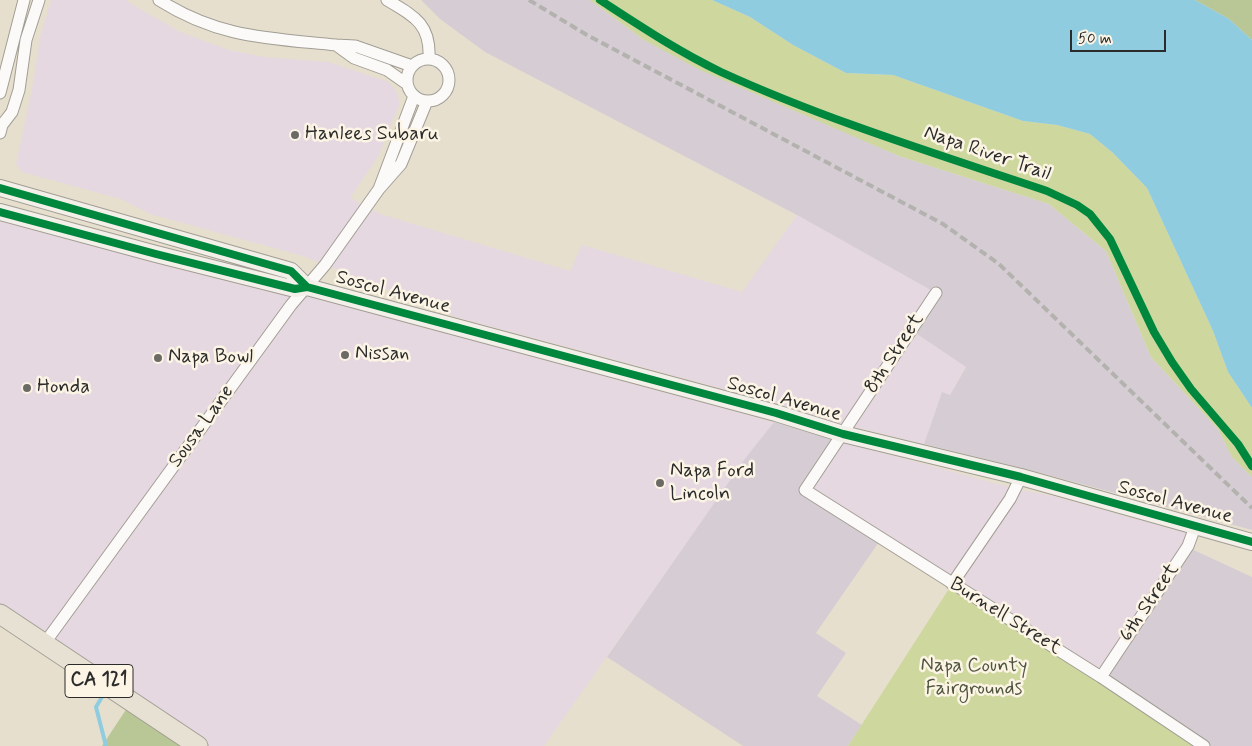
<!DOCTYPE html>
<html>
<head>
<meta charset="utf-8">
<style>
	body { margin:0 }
	#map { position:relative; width:1252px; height:746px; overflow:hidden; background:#e6dfce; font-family:Mynerve,sans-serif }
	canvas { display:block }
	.scale { position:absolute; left:1070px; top:30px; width:96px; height:22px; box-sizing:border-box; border:2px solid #2b2b2b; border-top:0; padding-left:6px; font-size:15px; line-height:18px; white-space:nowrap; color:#2b2b2b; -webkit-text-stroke:4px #fcf5e5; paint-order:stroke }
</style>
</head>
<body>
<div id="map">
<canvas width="1252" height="746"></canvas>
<div class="scale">50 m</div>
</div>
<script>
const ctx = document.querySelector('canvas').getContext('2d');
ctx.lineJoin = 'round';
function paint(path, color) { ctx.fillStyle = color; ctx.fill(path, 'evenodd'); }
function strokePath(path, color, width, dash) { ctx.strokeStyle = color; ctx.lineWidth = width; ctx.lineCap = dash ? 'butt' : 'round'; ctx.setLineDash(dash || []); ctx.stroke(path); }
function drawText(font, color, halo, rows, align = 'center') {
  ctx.font = font + ' Mynerve,sans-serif'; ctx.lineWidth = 5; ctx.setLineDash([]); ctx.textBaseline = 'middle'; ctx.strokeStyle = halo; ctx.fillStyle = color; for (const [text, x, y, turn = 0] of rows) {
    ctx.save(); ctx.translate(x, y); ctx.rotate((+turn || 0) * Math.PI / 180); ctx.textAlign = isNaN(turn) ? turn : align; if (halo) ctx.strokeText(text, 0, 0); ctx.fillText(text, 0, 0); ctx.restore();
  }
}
const built = new Path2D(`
	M 51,0 L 125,0 L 180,32 L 229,50 L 263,57 L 328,62 L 389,82 L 398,94 L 399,105 L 378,157 L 350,198 L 380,214 L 570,271 L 582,245 L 742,292 L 797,215 L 936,293 L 911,330 L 966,366 L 950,395 L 942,393 L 924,444 L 838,423 L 768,401 L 459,318 L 303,256 L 150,214 L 121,199 L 22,172 L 16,164 L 32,89 L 40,38 Z
	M 0,212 L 307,287 L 378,315 L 774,422 L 749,454 L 544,746 L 198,746 L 0,614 Z
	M 839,441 L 1016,489 L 1053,496 L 1190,534 L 1101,677 L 805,490 Z`);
const industrial = new Path2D(`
	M 421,0 L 590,0 L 644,40 L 899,156 L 1049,204 L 1106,251 L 1151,357 L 1218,429 L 1232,457 L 1252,477 L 1252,530 L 1026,469 L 924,444 L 942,392 L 950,395 L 966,367 L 911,330 L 936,293 L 797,215 L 485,52 L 440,19 Z
	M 774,422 L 839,441 L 805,490 L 881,539 L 816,633 L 846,653 L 817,696 L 862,725 L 848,746 L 743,746 L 607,657 L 747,456 Z
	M 1185,546 L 1252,577 L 1252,746 L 1204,746 L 1101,677 Z`);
const green = new Path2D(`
	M 590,0 L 712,0 L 750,17 L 793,45 L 846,73 L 893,75 L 1023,121 L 1057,125 L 1090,134 L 1113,153 L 1147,188 L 1213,331 L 1228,372 L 1252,408 L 1252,477 L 1232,457 L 1218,429 L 1151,357 L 1106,251 L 1049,204 L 899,156 L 700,70 L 644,40 Z
	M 952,584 L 1204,746 L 848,746 Z`);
const forest = new Path2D(`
	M 1195,0 L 1252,0 L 1252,40 L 1229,19 Z
	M 131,702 L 198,746 L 102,746 Z`);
const water = new Path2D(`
	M 712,0 L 1195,0 L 1229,19 L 1252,40 L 1252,408 L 1228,372 L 1213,331 L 1147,188 L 1113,153 L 1090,134 L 1057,125 L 1023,121 L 893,75 L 846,73 L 793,45 L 750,17 Z`);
const stream = new Path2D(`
	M 102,697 L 96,707 L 106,746`);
const minor = new Path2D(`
	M 159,0 C 219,38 268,38 336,45
	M 387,0 C 414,16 431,24 429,59
	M407 80a21 21 0 1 1 42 0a21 21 0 1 1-42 0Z
	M 407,84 L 387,70 L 354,58 L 336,45 L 355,46 L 412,66
	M 0,93 L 24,0
	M 414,96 L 379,189 L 401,164 L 427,101
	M 0,133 L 2,125 L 12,112 L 19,90 L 26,40 L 39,0
	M 936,293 L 805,490 L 1101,677 L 1204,746
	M 952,584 L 1010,499 L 1021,477
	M 44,644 L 291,305 L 325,265 L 379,189
	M 1101,677 L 1188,546 L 1195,527`);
const secondary = new Path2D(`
	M 0,188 L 291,271 L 307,287
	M 0,212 L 156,254 L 295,289 L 307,287 L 776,413 L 843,434 L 1021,477 L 1252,542`);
const primary = new Path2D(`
	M 0,614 L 198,746`);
const rail = new Path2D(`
	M 529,0 L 587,35 L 943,224 L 999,264 L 1252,508`);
const cycleway = new Path2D(`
	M 600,0 C 640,26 679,52 721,72 C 826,120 937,154 1047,191 L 1077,205 L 1090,214 L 1110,239 L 1154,332 L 1172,362 L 1191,389 L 1238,444 L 1252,466
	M 0,188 L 291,271 L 307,287
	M 0,212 L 156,254 L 295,289 L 307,287 L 776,413 L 843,434 L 1021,477 L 1252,542`);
const markers = [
	[295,135,5,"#6c6a64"],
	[345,355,5,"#6c6a64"],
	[158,358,5,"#6c6a64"],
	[27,388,5,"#6c6a64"],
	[660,483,5,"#6c6a64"]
];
const shields = [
	[99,681,68]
];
const shieldNames = [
	["CA 121",99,681]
];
const poiNames = [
	["Hanlees Subaru",305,135],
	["Nissan",355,355],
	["Napa Bowl",168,358],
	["Honda",37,388],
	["Napa Ford",670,472],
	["Lincoln",670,495]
];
const streetNames = [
	["Napa River Trail",987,154,19],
	["Soscol Avenue",393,293,15],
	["8th Street",895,354,-57],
	["Soscol Avenue",784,400,16],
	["Sousa Lane",202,427,-54],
	["Soscol Avenue",1175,503,15],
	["6th Street",1150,603,-56],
	["Burnell Street",1005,617,32]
];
const parkNames = [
	["Napa County",974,667],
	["Fairgrounds",974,690]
];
paint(built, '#e6d8e1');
paint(industrial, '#d6cdd4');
paint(green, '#ced89e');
paint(forest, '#b9c796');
paint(water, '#90cce0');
strokePath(stream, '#90cce0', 4);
strokePath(minor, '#a29e95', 13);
strokePath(secondary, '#a29e95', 18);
strokePath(primary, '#a29e95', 21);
strokePath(minor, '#fbfaf8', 11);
strokePath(secondary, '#f3f0e9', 16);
strokePath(primary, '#e7e1d3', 19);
strokePath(rail, '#b3b2af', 4, [8, 4]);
strokePath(cycleway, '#00873e', 8);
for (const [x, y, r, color] of markers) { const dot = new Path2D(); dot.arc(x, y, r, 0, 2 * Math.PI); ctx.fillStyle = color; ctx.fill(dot); strokePath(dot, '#fcf5e5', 2); }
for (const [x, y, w] of shields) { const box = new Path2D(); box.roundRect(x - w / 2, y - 16.5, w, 33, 4); ctx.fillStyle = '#fcf5e5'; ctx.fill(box); strokePath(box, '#2b2b2b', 1); }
drawText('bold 19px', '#2b2b2b', null, shieldNames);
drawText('20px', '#2b2b2b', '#fcf5e5', poiNames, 'left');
drawText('20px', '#2b2b2b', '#fcf5e5', streetNames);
drawText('20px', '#4f553e', '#fcf5e5', parkNames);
</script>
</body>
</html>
